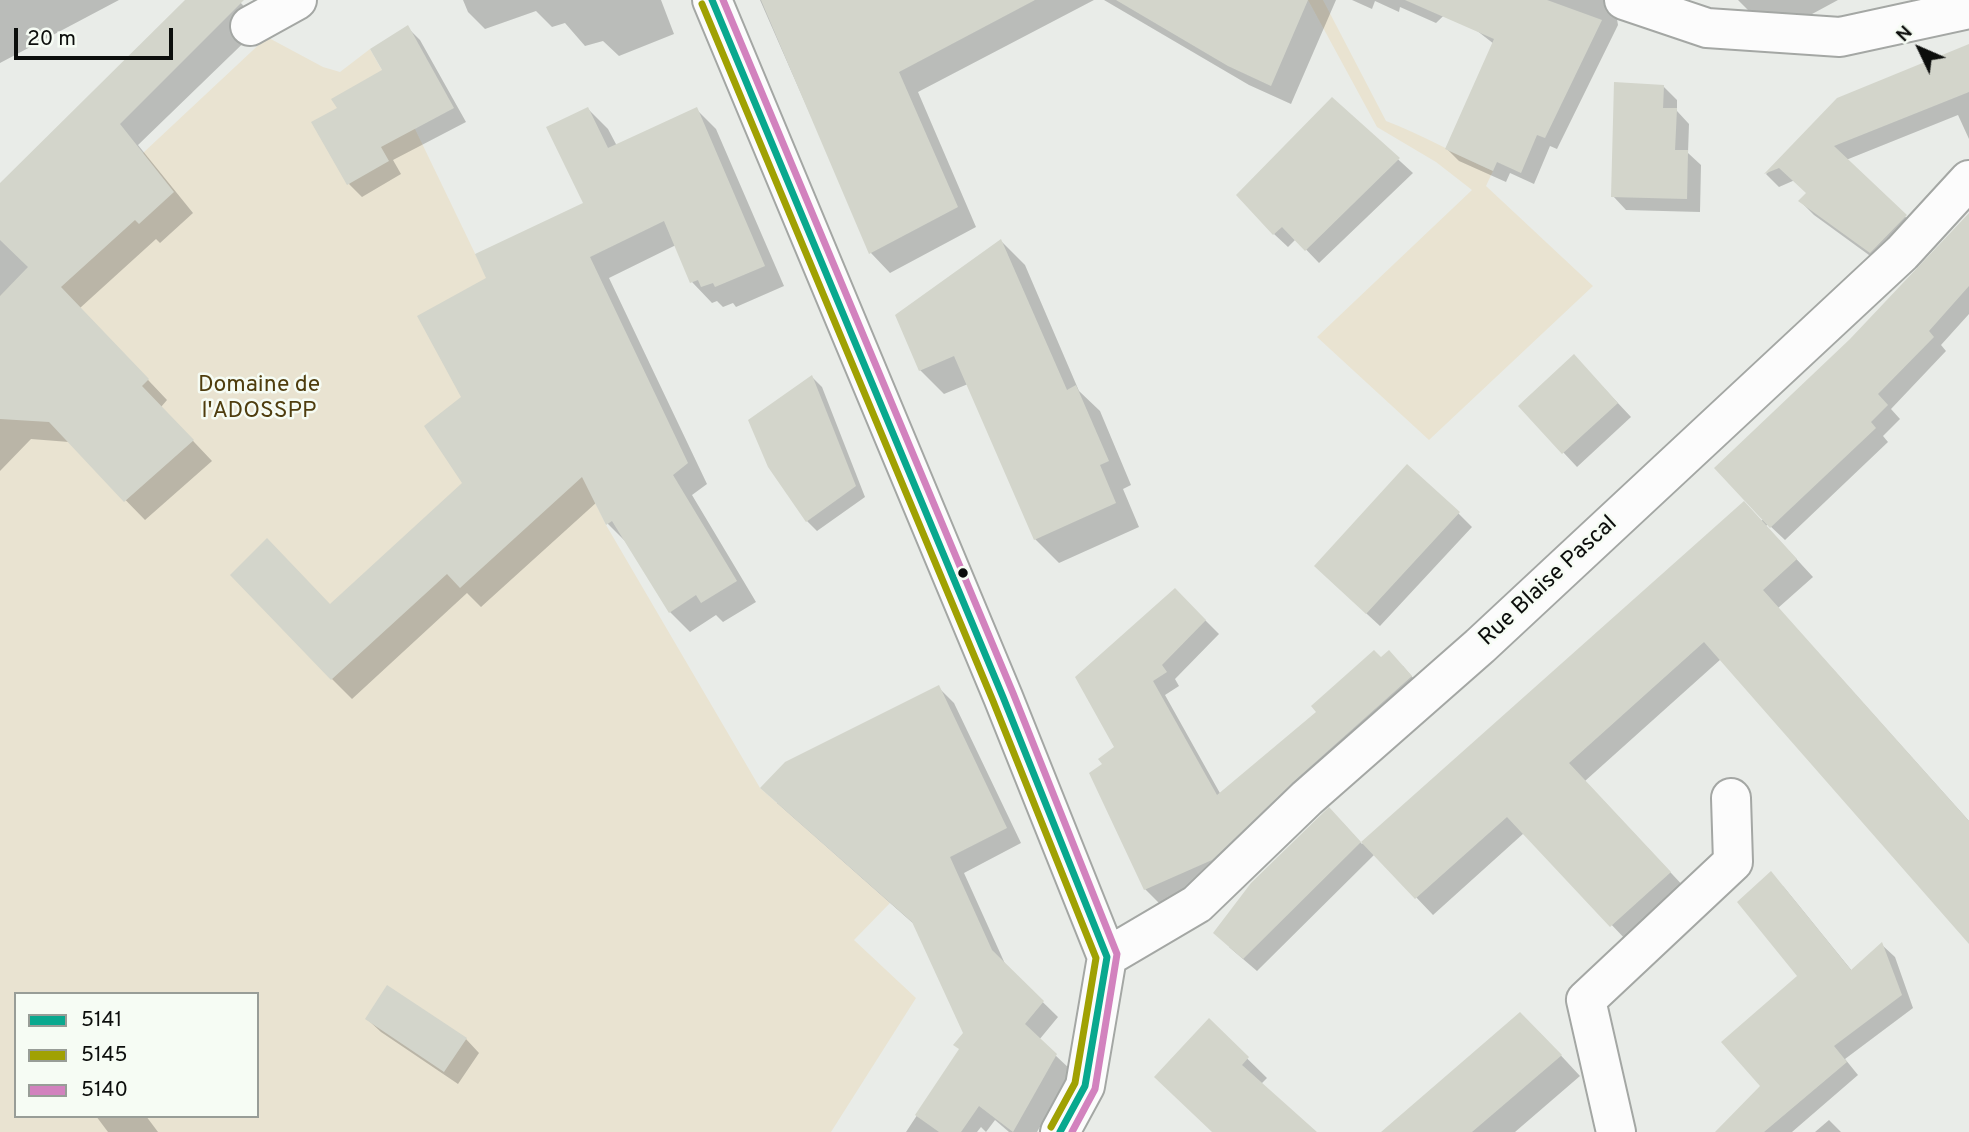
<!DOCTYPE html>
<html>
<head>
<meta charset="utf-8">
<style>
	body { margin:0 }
	#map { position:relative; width:1969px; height:1132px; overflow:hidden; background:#e9ece8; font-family:Overpass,sans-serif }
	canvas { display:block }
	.legend { position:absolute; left:14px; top:992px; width:245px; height:126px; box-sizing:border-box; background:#f6fcf4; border:2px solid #989d97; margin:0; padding:9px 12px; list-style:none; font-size:21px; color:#0c0e0c }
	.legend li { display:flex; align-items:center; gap:14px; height:35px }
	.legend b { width:35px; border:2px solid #989d97 }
	.north { position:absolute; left:1885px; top:14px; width:70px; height:70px; -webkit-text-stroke:5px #f6fcf4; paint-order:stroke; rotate:314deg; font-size:19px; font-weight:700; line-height:28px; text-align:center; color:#0c0e0c }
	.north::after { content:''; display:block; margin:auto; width:24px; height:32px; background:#0c0e0c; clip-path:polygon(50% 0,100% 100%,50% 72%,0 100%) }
	.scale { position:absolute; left:14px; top:28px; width:159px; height:32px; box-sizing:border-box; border:4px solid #0c0e0c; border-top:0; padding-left:9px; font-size:21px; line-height:24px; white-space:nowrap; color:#0c0e0c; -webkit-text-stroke:5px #f6fcf4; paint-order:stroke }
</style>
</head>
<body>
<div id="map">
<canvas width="1969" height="1132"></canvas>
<ul class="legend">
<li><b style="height:9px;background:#09a88e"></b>5141</li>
<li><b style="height:9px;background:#a0a103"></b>5145</li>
<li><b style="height:9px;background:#d282be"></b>5140</li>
</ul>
<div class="north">N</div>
<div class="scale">20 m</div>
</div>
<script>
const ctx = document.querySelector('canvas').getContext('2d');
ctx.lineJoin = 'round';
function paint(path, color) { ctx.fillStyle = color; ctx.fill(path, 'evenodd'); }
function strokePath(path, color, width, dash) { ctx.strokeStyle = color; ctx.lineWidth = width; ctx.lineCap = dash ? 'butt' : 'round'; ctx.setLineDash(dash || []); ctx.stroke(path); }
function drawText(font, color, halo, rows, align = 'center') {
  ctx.font = font + ' Overpass,sans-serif'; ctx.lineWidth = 5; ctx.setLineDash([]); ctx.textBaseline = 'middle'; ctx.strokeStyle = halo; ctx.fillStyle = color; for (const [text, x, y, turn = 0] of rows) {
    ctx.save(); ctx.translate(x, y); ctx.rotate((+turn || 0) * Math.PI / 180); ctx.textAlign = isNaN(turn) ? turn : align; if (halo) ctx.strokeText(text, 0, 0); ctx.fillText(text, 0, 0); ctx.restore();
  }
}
const green = new Path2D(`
	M 1308,0 L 1323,0 L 1386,121 C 1423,135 1457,155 1493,171 L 1486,186 L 1593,286 L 1429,440 L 1317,337 L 1472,190 L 1436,162 L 1377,127 Z
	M 267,37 L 323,67 L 340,72 L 370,49 L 415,129 L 606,525 L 760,788 L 890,903 L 854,940 L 916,998 L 831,1132 L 0,1132 L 0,296 L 143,153 ZM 16,994 L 257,994 L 257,1116 L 16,1116 Z`);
const shadow = new Path2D(`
	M 0,0 L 119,0 L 0,63 Z
	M 187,0 L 238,0 L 262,25 L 138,145 L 193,213 L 160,243 L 156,239 L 80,308 L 167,400 L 161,407 L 212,461 L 145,520 L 69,442 L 31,439 L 0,471 L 0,186 Z
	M 463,0 L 661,0 L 674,34 L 619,56 L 603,41 L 585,46 L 565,23 L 552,27 L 536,11 L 485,29 L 468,12 Z
	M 760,0 L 1094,0 L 918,92 L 976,227 L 890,273 L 871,253 Z
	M 1104,0 L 1336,0 L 1291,104 L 1249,85 Z
	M 1352,0 L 1460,0 L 1436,23 L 1400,7 L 1399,12 L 1375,1 L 1372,9 Z
	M 1519,0 L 1620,0 L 1615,7 L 1618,25 L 1557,149 L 1550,146 L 1534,184 L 1510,173 L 1506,182 L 1459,161 L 1447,149 L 1494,44 L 1476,30 Z
	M 1738,0 L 1838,0 L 1801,20 L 1753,15 Z
	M 407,27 L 420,40 L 466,122 L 393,160 L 401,174 L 362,197 L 349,184 L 384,71 Z
	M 1969,46 L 1969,139 L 1958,115 L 1846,160 L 1919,230 L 1884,266 L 1814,215 L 1800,201 L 1808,193 L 1795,180 L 1779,187 L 1766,174 L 1838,99 Z
	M 1663,86 L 1677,100 L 1677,111 L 1689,124 L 1688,153 L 1701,165 L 1700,212 L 1626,210 L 1613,196 Z
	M 1332,99 L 1413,173 L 1319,263 L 1296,239 L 1288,247 L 1274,234 Z
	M 588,109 L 608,129 L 617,146 L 696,109 L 716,129 L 784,286 L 736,307 L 733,303 L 723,307 L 717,301 L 712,303 L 692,282 L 676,245 L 609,278 L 707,484 L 692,495 L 756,602 L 723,622 L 716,615 L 690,632 L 670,612 L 628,544 L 608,524 L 597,502 L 481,607 L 467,593 L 352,699 L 332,679 L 330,606 L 464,483 L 463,397 L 489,279 L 585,204 Z
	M 1969,215 L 1969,314 L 1941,345 L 1946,351 L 1891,409 L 1900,419 L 1883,436 L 1888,442 L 1785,540 L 1768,524 L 1766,526 L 1813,577 L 1778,608 L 1969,821 L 1969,941 L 1721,659 L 1585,781 L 1687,890 L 1628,942 L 1524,833 L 1433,915 L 1375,854 L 1257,971 L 1229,947 L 1343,823 L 1362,844 L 1744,504 L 1761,521 L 1764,519 L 1851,340 Z
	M 1001,241 L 1025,265 L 1079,391 L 1100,411 L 1131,485 L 1123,489 L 1139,527 L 1059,563 L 1035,539 L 968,384 L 944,394 L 920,370 Z
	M 1587,370 L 1631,417 L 1577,467 L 1521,407 Z
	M 812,377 L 822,387 L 865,497 L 817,531 L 807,521 Z
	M 1458,513 L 1472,527 L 1380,626 L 1329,579 Z
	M 1175,590 L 1219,634 L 1175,679 L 1179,686 L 1165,695 L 1221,795 L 1381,659 L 1403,666 L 1424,691 L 1225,873 L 1159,903 L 1145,889 L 1104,764 L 1117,747 Z
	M 939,688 L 954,703 L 1021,843 L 964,873 L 1006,966 L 1058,1017 L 1039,1040 L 1071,1070 L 1037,1132 L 1009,1132 L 995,1120 L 986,1132 L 981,1127 L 977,1132 L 906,1132 L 960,1050 L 965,1033 L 915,925 L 777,803 Z
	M 1783,886 L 1852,971 L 1882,945 L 1895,957 L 1913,1008 L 1845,1059 L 1858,1075 L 1792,1132 L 1718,1132 L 1762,1086 L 1799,976 Z
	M 367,1019 L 466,1039 L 479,1053 L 458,1084 L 381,1032 Z
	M 1209,1021 L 1267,1078 L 1261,1084 L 1308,1132 L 1213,1132 Z
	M 1540,1033 L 1580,1076 L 1515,1132 L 1383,1132 Z
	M 96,1116 L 146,1116 L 158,1132 L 108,1132 Z
	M 1829,1120 L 1841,1132 L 1815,1132 Z`);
const building = new Path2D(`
	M 185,0 L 244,0 L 120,124 L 174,192 L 139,224 L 135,220 L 61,287 L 149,379 L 142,386 L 194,440 L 124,502 L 49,422 L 0,419 L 0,296 L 28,267 L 0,240 L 0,183 Z
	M 761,0 L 1035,0 L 899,72 L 958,207 L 869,254 Z
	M 1116,0 L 1308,0 L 1271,86 L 1228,66 Z
	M 1405,0 L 1547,0 L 1602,20 L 1545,138 L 1537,135 L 1521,173 L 1497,162 L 1493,171 L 1445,149 L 1494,39 Z
	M 408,25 L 454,108 L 381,147 L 389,161 L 347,185 L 311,122 L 337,108 L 331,99 L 382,70 L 370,49 Z
	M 1969,44 L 1969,92 L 1834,146 L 1907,215 L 1870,253 L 1798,201 L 1806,193 L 1779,168 L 1764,174 L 1837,98 Z
	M 1614,82 L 1664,85 L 1663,108 L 1677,108 L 1675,150 L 1688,150 L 1687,199 L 1611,197 Z
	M 1332,97 L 1400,158 L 1305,251 L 1282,227 L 1273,235 L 1236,195 Z
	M 588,107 L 608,148 L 697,107 L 765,266 L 715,287 L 713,283 L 701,287 L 698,280 L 690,283 L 664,221 L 590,257 L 688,463 L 673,475 L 737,581 L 701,603 L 696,595 L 669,613 L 612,521 L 606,525 L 582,477 L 460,588 L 447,574 L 331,680 L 230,575 L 267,538 L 330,604 L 462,483 L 424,426 L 461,397 L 417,316 L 486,278 L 475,254 L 583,203 L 546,127 Z
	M 1969,213 L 1969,286 L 1929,331 L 1934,337 L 1878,394 L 1888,405 L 1871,422 L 1876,428 L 1770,528 L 1714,468 L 1850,339 Z
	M 1001,239 L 1067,390 L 1076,385 L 1109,461 L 1100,465 L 1116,503 L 1034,540 L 954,356 L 919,371 L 895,315 Z
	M 1574,354 L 1618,403 L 1562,454 L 1518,406 Z
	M 812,375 L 856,486 L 806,522 L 768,467 L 748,420 Z
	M 1407,464 L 1460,512 L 1366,614 L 1314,566 Z
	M 1744,501 L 1797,559 L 1763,590 L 1969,821 L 1969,944 L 1704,642 L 1569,763 L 1671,872 L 1610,927 L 1507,817 L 1415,899 L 1361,842 Z
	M 1175,588 L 1206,620 L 1162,665 L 1167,672 L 1153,681 L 1217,795 L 1316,712 L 1311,706 L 1374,650 L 1381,657 L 1389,650 L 1412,676 L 1293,782 L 1212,860 L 1144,890 L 1089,773 L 1102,764 L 1098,759 L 1114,747 L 1075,677 Z
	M 939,685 L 1007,828 L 950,857 L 992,950 L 1044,1001 L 1025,1024 L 1057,1054 L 1013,1132 L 979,1106 L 961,1132 L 939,1132 L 915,1115 L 959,1049 L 953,1045 L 963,1033 L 912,922 L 760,788 L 785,762 Z
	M 1329,807 L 1361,842 L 1243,959 L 1213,933 L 1251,883 Z
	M 1771,871 L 1851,970 L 1882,942 L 1902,995 L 1834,1046 L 1847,1062 L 1764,1132 L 1715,1132 L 1760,1086 L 1721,1042 L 1797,976 L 1737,902 Z
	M 387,985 L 467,1038 L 444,1072 L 365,1019 Z
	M 1520,1012 L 1562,1055 L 1472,1132 L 1381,1132 Z
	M 1209,1018 L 1249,1057 L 1242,1065 L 1317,1132 L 1212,1132 L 1154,1077 Z`);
const minor = new Path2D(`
	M 712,0 L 1003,697 L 1107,957 L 1085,1086 L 1060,1132
	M 1624,0 L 1707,28 L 1840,37 L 1969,9
	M 250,26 L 297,0
	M 1107,957 L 1197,904 L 1307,798 L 1480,646 L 1902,253 L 1969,180
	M 1616,1132 L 1586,1000 L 1733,862 L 1731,798`);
const bus1 = new Path2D(`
	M 712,0 L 1003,697 L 1107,957 L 1085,1086 L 1060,1132`);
const bus2 = new Path2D(`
	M 702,4 L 993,701 L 1096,958 L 1075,1083 L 1051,1127`);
const bus3 = new Path2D(`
	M 723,0 L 1013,693 L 1117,954 L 1095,1089 L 1072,1132`);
const markers = [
	[963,573,6,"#0c0e0c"]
];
const parkNames = [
	["Domaine de",259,386],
	["l'ADOSSPP",259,412]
];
const streetNames = [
	["Rue Blaise Pascal",1549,582,-43]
];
paint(green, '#e9e3d1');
paint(shadow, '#0003');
paint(building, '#d3d5cb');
strokePath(minor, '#a4a7a4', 42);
strokePath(minor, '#fcfcfc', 38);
strokePath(bus1, '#09a88e', 7);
strokePath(bus2, '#a0a103', 7);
strokePath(bus3, '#d282be', 7);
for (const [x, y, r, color] of markers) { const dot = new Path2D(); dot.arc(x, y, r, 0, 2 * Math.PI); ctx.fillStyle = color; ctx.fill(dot); strokePath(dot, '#f6fcf4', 2.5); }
drawText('23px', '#4f3d0e', '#f6fcf4', parkNames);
drawText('23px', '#0c0e0c', '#f6fcf4', streetNames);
</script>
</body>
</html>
